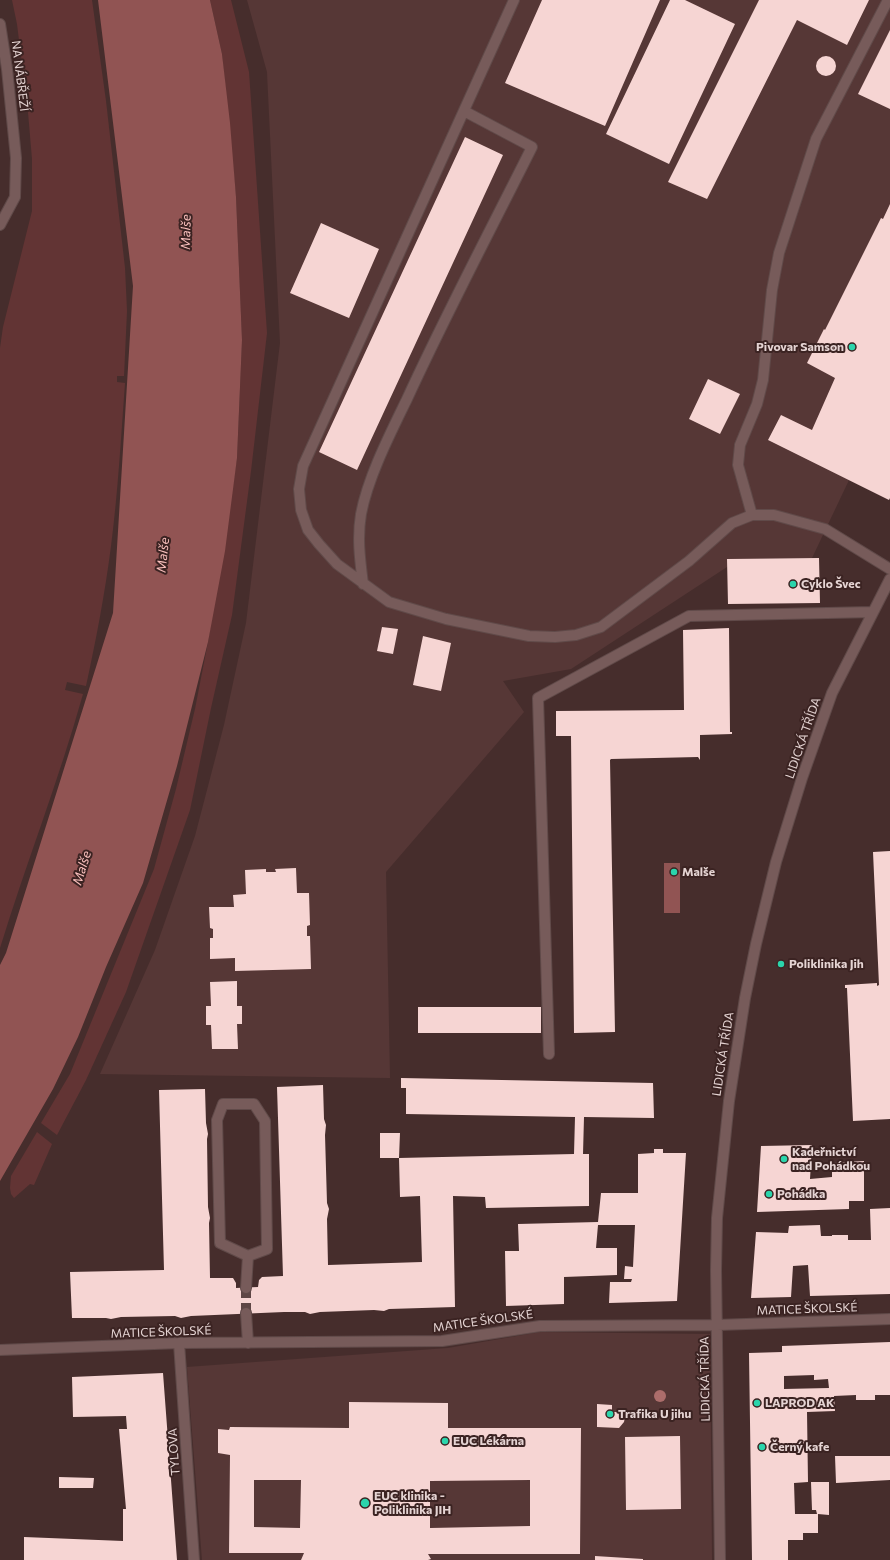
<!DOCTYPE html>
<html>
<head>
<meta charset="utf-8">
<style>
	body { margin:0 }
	canvas { display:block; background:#462d2c }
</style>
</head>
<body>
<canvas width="890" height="1560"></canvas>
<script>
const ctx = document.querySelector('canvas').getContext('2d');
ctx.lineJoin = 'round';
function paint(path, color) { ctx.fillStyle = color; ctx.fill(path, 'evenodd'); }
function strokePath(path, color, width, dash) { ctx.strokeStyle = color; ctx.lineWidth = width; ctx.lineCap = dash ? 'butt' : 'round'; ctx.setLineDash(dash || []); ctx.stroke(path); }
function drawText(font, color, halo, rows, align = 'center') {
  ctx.font = font + ' Commissioner,sans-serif'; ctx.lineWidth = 4; ctx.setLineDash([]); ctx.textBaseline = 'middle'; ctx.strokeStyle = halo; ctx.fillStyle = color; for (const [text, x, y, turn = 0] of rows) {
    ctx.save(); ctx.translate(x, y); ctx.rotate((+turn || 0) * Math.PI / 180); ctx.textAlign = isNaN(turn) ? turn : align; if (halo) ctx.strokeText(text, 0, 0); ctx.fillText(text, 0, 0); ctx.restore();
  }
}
const built = new Path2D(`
	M 247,0 L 890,0 L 890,498 L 889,500 L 849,480 L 812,558 L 727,559 L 727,567 L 571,669 L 503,681 L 524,712 L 386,872 L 390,1078 L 100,1074 L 155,950 L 195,836 L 224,725 L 246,623 L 280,343 L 267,72 Z
	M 540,1332 L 710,1334 L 712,1560 L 202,1560 L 187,1367 L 448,1348 Z`);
const green = new Path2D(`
	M 12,0 L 92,0 L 106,101 L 125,268 L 127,311 L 124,376 L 117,376 L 117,382 L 125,383 C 121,437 118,492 111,546 C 105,593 96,640 86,686 L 67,682 L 65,690 L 83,694 C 59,780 26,863 0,948 L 0,348 L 3,327 L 32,211 L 32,159 L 28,112 L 17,24 Z
	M 210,0 L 231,0 L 249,72 L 267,333 L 251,471 L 232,615 L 211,708 L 190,810 L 126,992 L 86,1080 L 57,1135 L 41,1123 L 70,1074 L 154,869 L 176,789 L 195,709 L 208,642 L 237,458 L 242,340 L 236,197 L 222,54 Z
	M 37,1132 L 52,1144 L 34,1185 L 30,1184 L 14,1198 L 11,1194 L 10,1188 L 11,1176 Z`);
const water = new Path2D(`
	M 98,0 L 210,0 L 222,54 L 230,123 L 236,197 L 242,340 L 237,458 L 225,551 L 208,642 L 177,766 L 143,883 L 106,967 L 78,1037 L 53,1089 L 0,1181 L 0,965 L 6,953 L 113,613 L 133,286 Z
	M 664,863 L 680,863 L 680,913 L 664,913 Z`);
const building = new Path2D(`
	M 542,0 L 660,0 L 605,126 L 505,83 Z
	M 670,0 L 685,0 L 735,24 L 669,164 L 606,134 Z
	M 759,0 L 869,0 L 847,45 L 797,20 L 707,199 L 668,182 Z
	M 890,30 L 890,109 L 858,94 Z
	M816 66a10 10 0 1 1 20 0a10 10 0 1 1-20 0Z
	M 465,137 L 503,155 L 357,470 L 319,452 Z
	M 890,204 L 890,498 L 889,500 L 768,440 L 781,415 L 812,430 L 835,378 L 807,363 L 824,329 L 825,330 L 881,218 L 883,219 Z
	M 321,223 L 379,249 L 349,318 L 290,293 Z
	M 708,379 L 740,394 L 720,434 L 689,419 Z
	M 819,558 L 820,603 L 728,604 L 727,559 Z
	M 382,627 L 398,629 L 393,654 L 377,651 Z
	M 729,628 L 730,732 L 732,732 L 732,734 L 700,735 L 700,760 L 698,757 L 611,759 L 610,760 L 615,1032 L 574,1033 L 571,736 L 556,736 L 556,711 L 684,710 L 683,630 Z
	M 423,636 L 451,643 L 441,691 L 413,685 Z
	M 890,851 L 890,1119 L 853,1121 L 847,988 L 845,988 L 845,985 L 877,983 L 877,986 L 879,985 L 873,852 Z
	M 296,868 L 297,893 L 309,893 L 310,925 L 307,926 L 307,936 L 310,936 L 311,969 L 235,971 L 235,958 L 210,959 L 210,938 L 213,938 L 213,929 L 210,928 L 209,907 L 234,907 L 233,895 L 246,894 L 245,870 L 266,869 L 266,872 L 276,872 L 275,869 Z
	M 237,981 L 237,1006 L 242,1006 L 242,1024 L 237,1024 L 238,1049 L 212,1049 L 211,1025 L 206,1025 L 206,1006 L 211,1006 L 210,982 Z
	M 418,1007 L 541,1007 L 541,1033 L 418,1033 Z
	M 401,1078 L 653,1083 L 654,1118 L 584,1117 L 583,1154 L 589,1154 L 589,1206 L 486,1208 L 485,1197 L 453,1196 L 455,1307 L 389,1309 L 384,1311 L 374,1310 L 320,1312 L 310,1314 L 305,1312 L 284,1312 L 191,1316 L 181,1318 L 175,1316 L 121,1317 L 111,1319 L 106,1318 L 72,1318 L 70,1272 L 164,1270 L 159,1090 L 205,1089 L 206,1123 L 208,1134 L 207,1139 L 208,1207 L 210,1218 L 209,1223 L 210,1278 L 233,1278 L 236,1283 L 236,1288 L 258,1287 L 259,1280 L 262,1277 L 283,1276 L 277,1087 L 323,1085 L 324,1119 L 326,1125 L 325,1135 L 327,1203 L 329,1209 L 327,1219 L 328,1265 L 422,1262 L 420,1196 L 400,1197 L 399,1158 L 380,1158 L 380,1133 L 400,1133 L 399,1158 L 574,1154 L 575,1117 L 406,1114 L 406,1088 L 401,1088 Z
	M 812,1145 L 810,1179 L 832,1177 L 832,1163 L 864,1161 L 864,1201 L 849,1201 L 849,1209 L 757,1212 L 761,1146 Z
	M 654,1149 L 663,1149 L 663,1153 L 686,1153 L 677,1301 L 609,1303 L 610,1282 L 631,1282 L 632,1279 L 624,1279 L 625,1266 L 633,1267 L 635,1225 L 598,1225 L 596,1248 L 617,1248 L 617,1275 L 564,1277 L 564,1304 L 506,1306 L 505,1251 L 519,1251 L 518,1224 L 598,1222 L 601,1193 L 638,1193 L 638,1154 L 654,1153 Z
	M 890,1208 L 890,1294 L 810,1296 L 808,1265 L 793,1266 L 791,1297 L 751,1298 L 756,1232 L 788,1233 L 789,1226 L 820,1225 L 821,1236 L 832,1236 L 832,1235 L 848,1235 L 848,1240 L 871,1240 L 870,1209 Z
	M 890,1342 L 890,1395 L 875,1395 L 875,1400 L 856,1400 L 856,1395 L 834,1396 L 835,1411 L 807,1412 L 808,1482 L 794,1483 L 795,1514 L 817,1514 L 816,1510 L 812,1510 L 811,1482 L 829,1482 L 829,1515 L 818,1514 L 818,1533 L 803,1533 L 803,1540 L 788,1540 L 788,1560 L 752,1560 L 749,1353 L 782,1352 L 782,1346 ZM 814,1375 L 814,1380 L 828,1379 L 829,1388 L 784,1389 L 784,1376 Z
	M 163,1373 L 177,1560 L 24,1560 L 24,1537 L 123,1541 L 123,1509 L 126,1509 L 119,1429 L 127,1429 L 126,1416 L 73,1417 L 72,1377 Z
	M 349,1402 L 448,1403 L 448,1428 L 581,1428 L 580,1554 L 428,1554 L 431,1559 L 428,1560 L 301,1560 L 304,1553 L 229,1553 L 230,1455 L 218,1453 L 218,1429 L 229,1430 L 230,1427 L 349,1428 ZM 254,1480 L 301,1480 L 300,1528 L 254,1527 ZM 530,1480 L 530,1526 L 430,1528 L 430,1481 Z
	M 597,1404 L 612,1405 L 612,1412 L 619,1412 L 625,1417 L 624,1422 L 619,1428 L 597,1427 Z
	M 680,1436 L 681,1509 L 626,1510 L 625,1437 Z
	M 835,1456 L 890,1456 L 890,1480 L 836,1483 Z
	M 59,1477 L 94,1478 L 93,1488 L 59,1488 Z
	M 595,1556 L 643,1559 L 643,1560 L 595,1560 Z`);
const minorTunnel = new Path2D(`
	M 246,1313 L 246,1288`);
const minor = new Path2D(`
	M 514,0 L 303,466 L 299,489 L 301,510 L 308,530 L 319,544 L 337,564 L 389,602 L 446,619 L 529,636 L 555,637 L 576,635 L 601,627 L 689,561 L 732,523 L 752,515 L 774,515 L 825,529 L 890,569
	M 0,24 L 7,69 L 16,158 L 15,197 L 0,225
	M 752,515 L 738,465 L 740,445 L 757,404 L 763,380 L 772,290 L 779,253 L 816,139 L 888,0
	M 363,584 C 360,560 357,538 361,514 C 368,477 390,434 407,399 C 446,314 490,231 532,147 L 464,111
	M 549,1054 L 538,698 L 689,616 L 873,612
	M 246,1288 L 248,1256 L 267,1249 L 265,1121 L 254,1104 L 223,1104 L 217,1120 L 220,1243 L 248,1256
	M 246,1313 L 248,1343
	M 179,1343 L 194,1560
	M 0,1350 L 179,1343 L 442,1341 L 540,1326 L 717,1325 L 890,1319
	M 720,1560 L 716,1270 L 717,1218 L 729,1101 L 745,998 L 756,944 L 776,862 L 802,778 L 832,693 L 890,579`);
const trees = [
	[660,1396]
];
const markers = [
	[852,347,4,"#2bd5ac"],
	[793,584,4,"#2bd5ac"],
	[674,872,4,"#2bd5ac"],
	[781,964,4,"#2bd5ac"],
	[784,1159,4,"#2bd5ac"],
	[769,1194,4,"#2bd5ac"],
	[757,1403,4,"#2bd5ac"],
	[610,1414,4,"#2bd5ac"],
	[445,1441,4,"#2bd5ac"],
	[762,1447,4,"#2bd5ac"],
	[365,1503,5,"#2bd5ac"]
];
const streetNames = [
	["NA NÁBŘEŽÍ",20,76,83],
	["LIDICKÁ TŘÍDA",803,738,-71],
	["LIDICKÁ TŘÍDA",723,1054,-81],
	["MATICE ŠKOLSKÉ",807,1309,-2],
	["MATICE ŠKOLSKÉ",483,1321,-8],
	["MATICE ŠKOLSKÉ",161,1332,-2],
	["LIDICKÁ TŘÍDA",705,1379,-91],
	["TYLOVA",174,1452,-94]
];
const poiNames = [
	["Pivovar Samson",844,347,"right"],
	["Cyklo Švec",801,584],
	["Malše",682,872],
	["Poliklinika Jih",789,964],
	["Kadeřnictví",792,1152],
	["nad Pohádkou",792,1166],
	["Pohádka",777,1194],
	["LAPROD AK",765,1403],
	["Trafika U jihu",618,1414],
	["EUC Lékárna",453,1441],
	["Černý kafe",770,1447],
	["EUC klinika -",374,1496],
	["Poliklinika JIH",374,1510]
];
const waterNames = [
	["Malše",186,232,-89],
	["Malše",163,555,-84],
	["Malše",82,868,-73]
];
paint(built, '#563736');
paint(green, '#623434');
paint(water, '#915453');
paint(building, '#f6d5d3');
strokePath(minorTunnel, '#5e4645', 10, [10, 5]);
strokePath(minor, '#604a49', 12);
strokePath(minor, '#775b5a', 10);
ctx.fillStyle = '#ac6d6b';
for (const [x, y] of trees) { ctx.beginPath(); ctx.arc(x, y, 6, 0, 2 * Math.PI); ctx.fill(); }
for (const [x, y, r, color] of markers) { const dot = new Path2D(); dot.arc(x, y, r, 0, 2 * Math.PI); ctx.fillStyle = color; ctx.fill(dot); strokePath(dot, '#3b2322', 1.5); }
drawText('12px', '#e5d4d3', '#3b2322', streetNames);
drawText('bold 12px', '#e5d4d3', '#3b2322', poiNames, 'left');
drawText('italic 13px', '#fac0bd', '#3b2322', waterNames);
</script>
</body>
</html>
